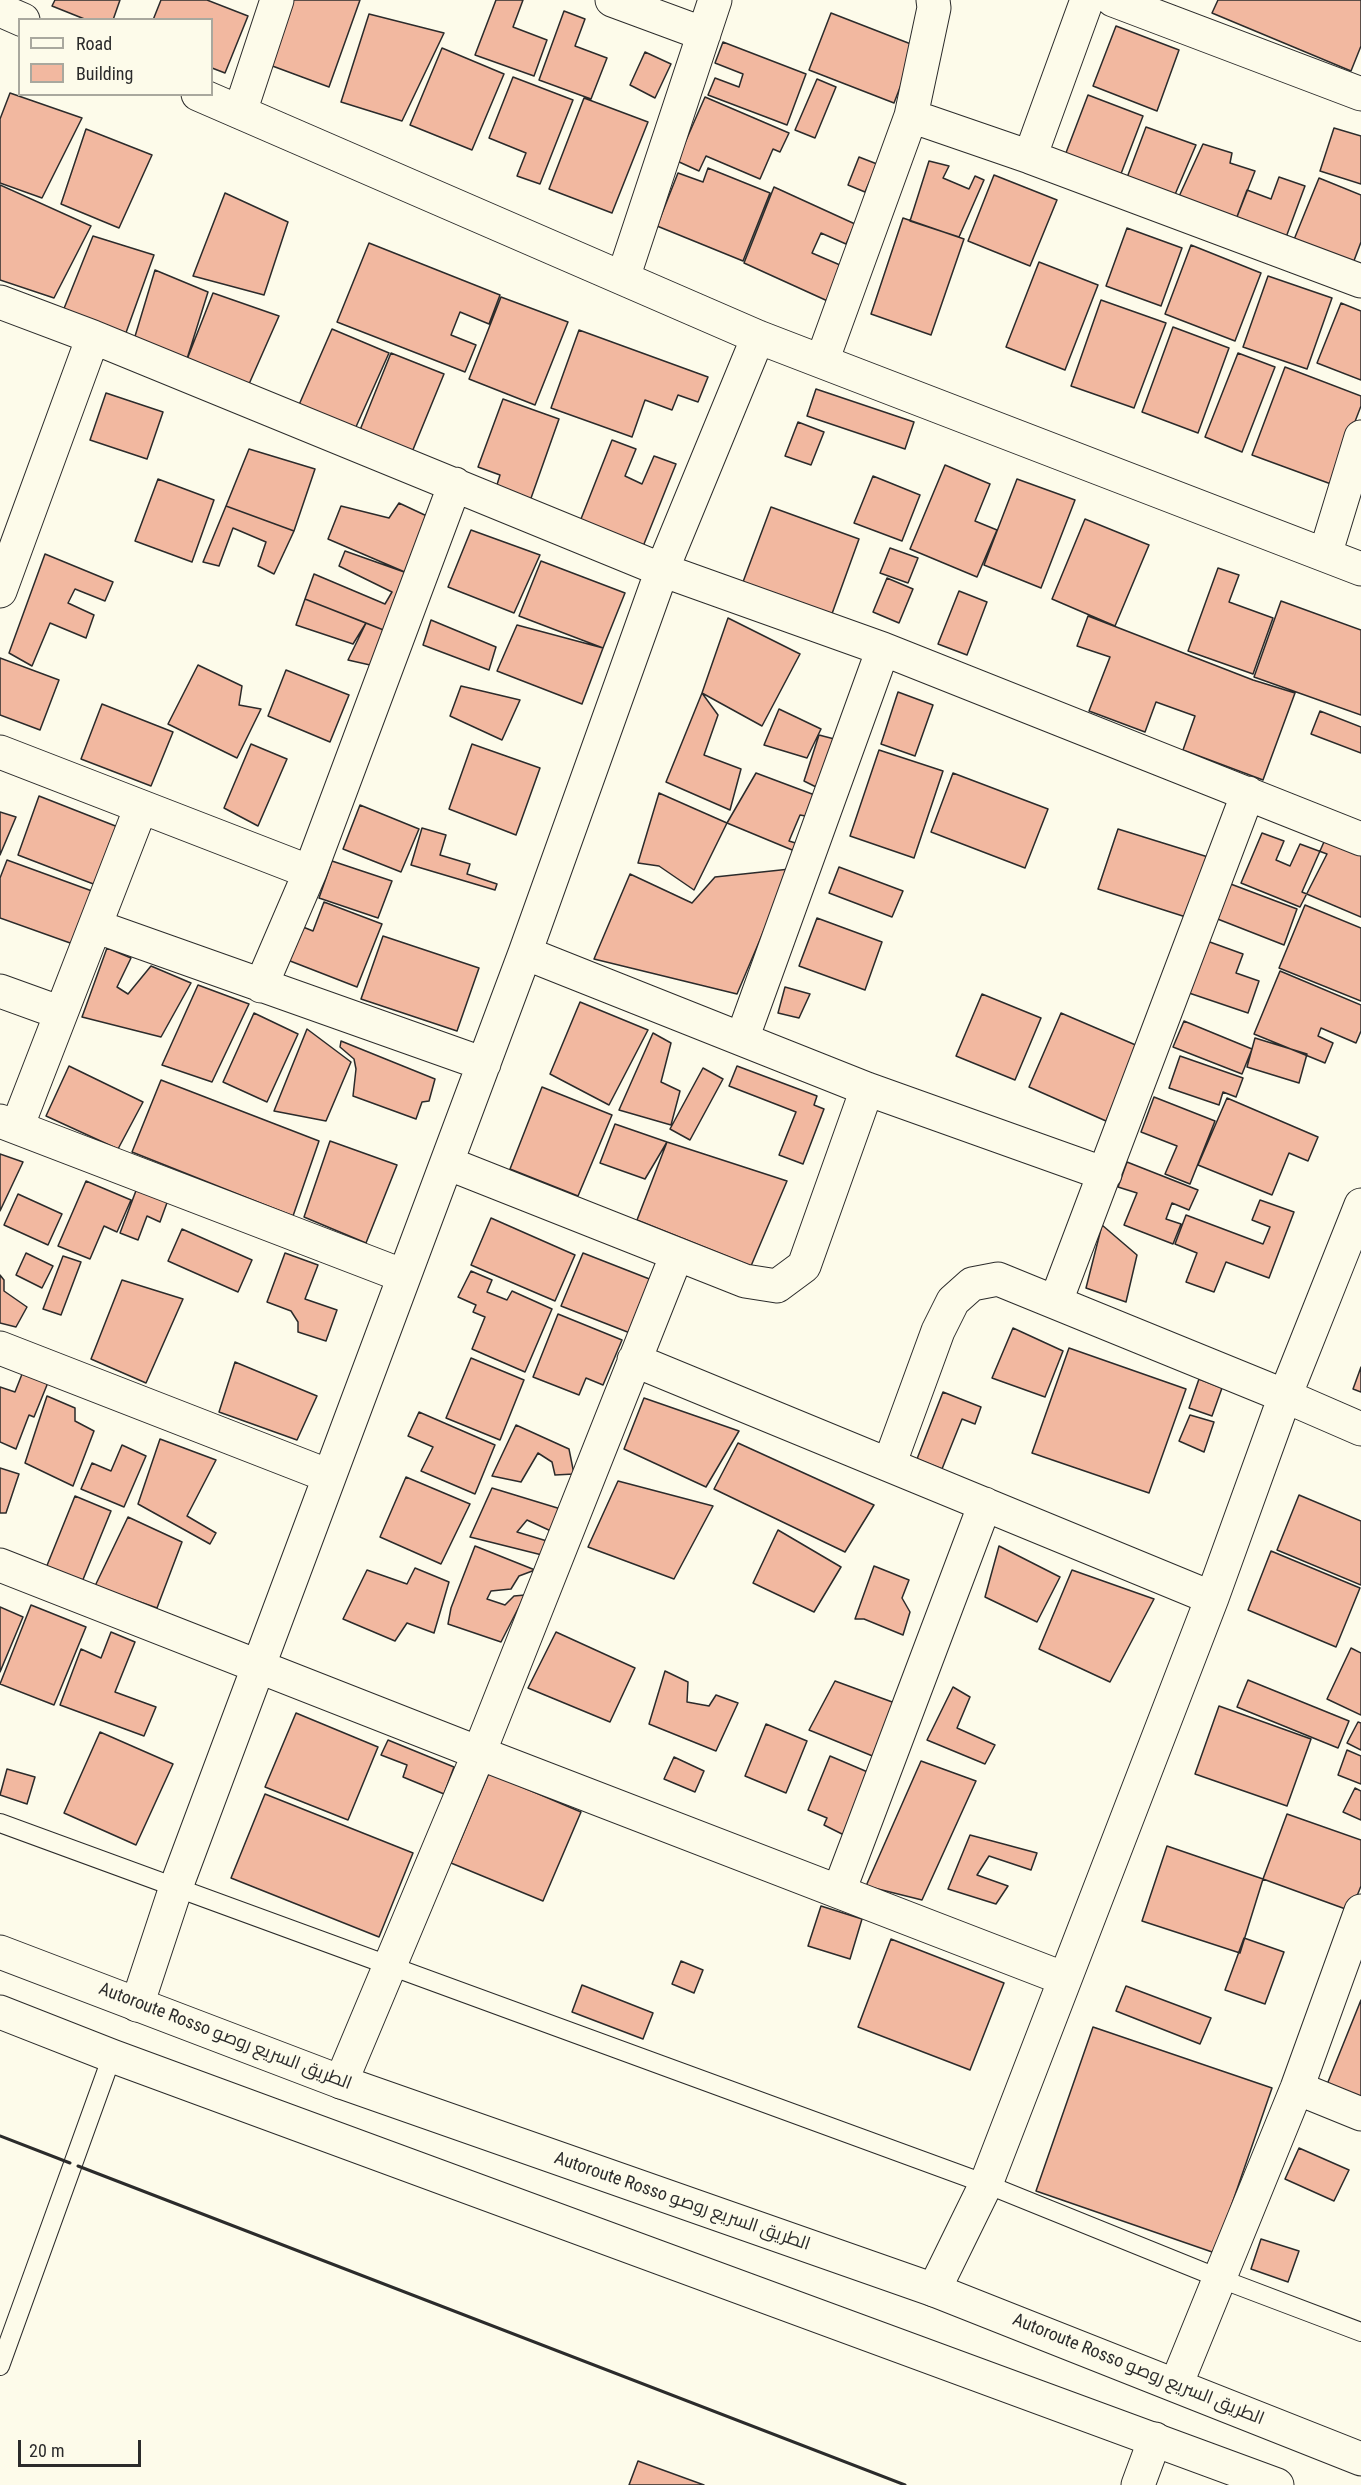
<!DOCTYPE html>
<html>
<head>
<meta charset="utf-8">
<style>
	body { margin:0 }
	#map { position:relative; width:1361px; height:2485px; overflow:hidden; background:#fdfbea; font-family:"Roboto Condensed",sans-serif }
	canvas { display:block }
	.legend { position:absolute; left:18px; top:18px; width:195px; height:78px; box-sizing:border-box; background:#fdfbea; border:2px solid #a9a89e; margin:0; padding:8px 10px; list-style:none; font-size:18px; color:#2b2b2b }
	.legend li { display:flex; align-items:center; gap:12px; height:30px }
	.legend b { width:30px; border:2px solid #a9a89e }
	.scale { position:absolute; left:18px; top:2440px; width:123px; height:27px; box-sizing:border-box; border:3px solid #2b2b2b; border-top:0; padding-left:8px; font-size:18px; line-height:21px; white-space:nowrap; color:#2b2b2b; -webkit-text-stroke:4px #fdfbea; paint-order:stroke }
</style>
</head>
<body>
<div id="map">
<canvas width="1361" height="2485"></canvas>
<ul class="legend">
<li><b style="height:8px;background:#fdfbea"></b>Road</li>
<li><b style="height:16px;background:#f2b8a0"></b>Building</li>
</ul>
<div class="scale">20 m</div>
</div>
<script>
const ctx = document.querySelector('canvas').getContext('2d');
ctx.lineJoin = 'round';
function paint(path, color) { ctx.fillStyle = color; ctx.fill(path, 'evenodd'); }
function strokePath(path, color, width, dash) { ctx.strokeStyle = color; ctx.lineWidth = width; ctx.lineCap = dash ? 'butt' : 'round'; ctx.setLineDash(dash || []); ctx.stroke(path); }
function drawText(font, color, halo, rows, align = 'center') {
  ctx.font = font + ' "Roboto Condensed",Cairo,sans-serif'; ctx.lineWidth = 4.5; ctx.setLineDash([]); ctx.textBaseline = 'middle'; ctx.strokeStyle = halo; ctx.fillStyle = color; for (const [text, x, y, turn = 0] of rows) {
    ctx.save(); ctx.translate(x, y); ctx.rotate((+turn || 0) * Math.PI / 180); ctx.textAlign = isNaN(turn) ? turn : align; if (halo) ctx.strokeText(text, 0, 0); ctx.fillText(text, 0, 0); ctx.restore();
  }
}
const building = new Path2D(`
	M 55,0 L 120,0 L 113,20 L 87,20 L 52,6 Z
	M 161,0 L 207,0 L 248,16 L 225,73 L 212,68 L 212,20 L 153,20 Z
	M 286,0 L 360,0 L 329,87 L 267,64 Z
	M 496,0 L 523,0 L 513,27 L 547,40 L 534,76 L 475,55 Z
	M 1218,0 L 1361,0 L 1361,46 L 1351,71 L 1212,13 Z
	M 564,11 L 585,19 L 575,46 L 607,58 L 591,99 L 539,80 Z
	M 831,13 L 916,46 L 894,103 L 809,70 Z
	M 369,14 L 444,33 L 402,121 L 341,102 Z
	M 1116,26 L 1179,50 L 1157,111 L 1093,86 Z
	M 723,42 L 806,74 L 787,125 L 708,95 L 715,78 L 739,87 L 743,74 L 715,63 Z
	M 442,48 L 504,74 L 472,150 L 410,125 Z
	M 645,52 L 671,64 L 655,98 L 630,85 Z
	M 513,77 L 573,100 L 540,184 L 517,176 L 526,153 L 489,138 Z
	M 817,79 L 836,87 L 815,138 L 795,130 Z
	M 10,93 L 82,118 L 42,198 L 0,183 L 0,119 Z
	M 1088,95 L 1143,116 L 1119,179 L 1064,158 Z
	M 705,97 L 789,133 L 780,152 L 773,149 L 760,179 L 706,156 L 699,171 L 677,161 Z
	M 584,98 L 648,122 L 612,213 L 549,189 Z
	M 1146,127 L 1196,145 L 1171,204 L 1125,183 Z
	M 1334,128 L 1361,136 L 1361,184 L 1320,171 Z
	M 86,129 L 152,155 L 119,228 L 61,204 Z
	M 1203,144 L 1232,153 L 1230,163 L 1255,171 L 1235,222 L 1176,203 Z
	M 859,157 L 877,164 L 865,192 L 848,185 Z
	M 929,161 L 949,166 L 943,178 L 969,189 L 975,176 L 984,180 L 959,237 L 910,221 Z
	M 708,168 L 770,193 L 743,261 L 657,226 L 678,173 L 703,182 Z
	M 994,175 L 1057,200 L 1030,266 L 968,241 Z
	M 1279,177 L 1305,186 L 1285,240 L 1235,222 L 1247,190 L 1271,199 Z
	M 1319,178 L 1361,195 L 1361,242 L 1352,266 L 1293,242 Z
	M 0,185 L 91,226 L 54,298 L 0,280 Z
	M 774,187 L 855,224 L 846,244 L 821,233 L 812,253 L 847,268 L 832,303 L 744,263 Z
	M 225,193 L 288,222 L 264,295 L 193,276 Z
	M 903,218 L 964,239 L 931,335 L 871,314 Z
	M 1127,228 L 1182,248 L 1161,306 L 1106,286 Z
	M 93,236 L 154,255 L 123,341 L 61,316 Z
	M 369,243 L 500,295 L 489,324 L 460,312 L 451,335 L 476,345 L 465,372 L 337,322 Z
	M 1191,245 L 1261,273 L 1235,341 L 1165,314 Z
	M 1039,262 L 1098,285 L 1065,370 L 1006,347 Z
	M 155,270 L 208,292 L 186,362 L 133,343 Z
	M 1268,276 L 1332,298 L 1307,369 L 1243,347 Z
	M 213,293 L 279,316 L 249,384 L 186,362 Z
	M 501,297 L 568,322 L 535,405 L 469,379 Z
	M 1101,300 L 1166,323 L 1134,408 L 1071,386 Z
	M 1341,303 L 1361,311 L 1361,380 L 1317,363 Z
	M 1173,327 L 1229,348 L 1198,433 L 1142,412 Z
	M 332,329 L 389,353 L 351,438 L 295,414 Z
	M 579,330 L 708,377 L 698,402 L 678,395 L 672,410 L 645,400 L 632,437 L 551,408 Z
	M 391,353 L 444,374 L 410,457 L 358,435 Z
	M 1238,353 L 1275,367 L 1242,452 L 1205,437 Z
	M 1285,367 L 1361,396 L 1361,406 L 1331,484 L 1252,455 Z
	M 816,389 L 914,422 L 905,449 L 807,416 Z
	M 106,393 L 163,412 L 147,459 L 90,440 Z
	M 503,399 L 559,419 L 530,501 L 496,488 L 500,475 L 478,467 Z
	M 798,422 L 824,432 L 811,465 L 785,456 Z
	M 612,440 L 636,449 L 625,476 L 642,484 L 654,456 L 676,464 L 642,549 L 579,524 Z
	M 249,449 L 315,469 L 294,531 L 226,506 Z
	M 945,465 L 990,484 L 975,521 L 997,530 L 977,577 L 910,549 Z
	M 873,476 L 920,495 L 902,541 L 854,523 Z
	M 158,479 L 214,500 L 192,562 L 135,541 Z
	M 1017,479 L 1075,500 L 1041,588 L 984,565 Z
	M 399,503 L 429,517 L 407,573 L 328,539 L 341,506 L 389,518 Z
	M 226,506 L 294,531 L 274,574 L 258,566 L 266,542 L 233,528 L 219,566 L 203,562 Z
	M 771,507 L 859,539 L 829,622 L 740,590 Z
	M 1085,519 L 1149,545 L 1115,626 L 1052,599 Z
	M 471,530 L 540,555 L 514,613 L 448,587 Z
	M 890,548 L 918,558 L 908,583 L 880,573 Z
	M 345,551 L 407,573 L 386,631 L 305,599 L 314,574 L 385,604 L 392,592 L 339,566 Z
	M 45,554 L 113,582 L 105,601 L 75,589 L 68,603 L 94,615 L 86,638 L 50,623 L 32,666 L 9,653 Z
	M 541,561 L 625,593 L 603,648 L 519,616 Z
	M 1218,568 L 1239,575 L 1229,602 L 1273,618 L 1253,674 L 1188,651 Z
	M 887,578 L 913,589 L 899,623 L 873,612 Z
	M 959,591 L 987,602 L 967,655 L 938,644 Z
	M 305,599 L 366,623 L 353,644 L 296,625 Z
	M 1281,601 L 1361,630 L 1361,715 L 1254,677 Z
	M 1088,616 L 1253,680 L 1295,693 L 1263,780 L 1183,750 L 1195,716 L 1156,702 L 1145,732 L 1089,711 L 1110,657 L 1077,646 Z
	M 728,618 L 800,654 L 762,726 L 702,693 Z
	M 431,620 L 496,647 L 489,670 L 423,645 Z
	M 366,623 L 386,631 L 370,665 L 348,660 Z
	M 517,625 L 603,648 L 582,704 L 497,671 Z
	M 0,658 L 59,680 L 40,730 L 0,715 Z
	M 198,665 L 242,686 L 239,705 L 261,709 L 237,758 L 168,724 Z
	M 286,670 L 349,695 L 330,742 L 268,716 Z
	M 461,686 L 520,700 L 502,740 L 450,716 Z
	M 898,692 L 933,705 L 915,756 L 881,744 Z
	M 702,693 L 718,715 L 704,755 L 741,769 L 730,810 L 666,782 Z
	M 102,704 L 173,732 L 151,786 L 81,759 Z
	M 779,709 L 821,729 L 807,758 L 764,745 Z
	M 1320,711 L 1361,727 L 1361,753 L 1311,734 Z
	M 819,735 L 842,741 L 824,791 L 804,781 Z
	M 251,744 L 287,759 L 258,826 L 224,808 Z
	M 472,744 L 540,768 L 516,835 L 449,809 Z
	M 879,750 L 943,771 L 914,858 L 850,836 Z
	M 756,773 L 820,797 L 811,817 L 800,815 L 789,841 L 802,845 L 797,852 L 727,823 Z
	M 953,773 L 1048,809 L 1025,868 L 931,832 Z
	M 659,793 L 727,823 L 694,890 L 659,866 L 638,863 Z
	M 39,796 L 118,827 L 96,885 L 18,855 Z
	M 360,805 L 419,829 L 401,872 L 343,849 Z
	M 0,812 L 16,817 L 0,855 Z
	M 422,828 L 446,835 L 440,855 L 470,864 L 467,874 L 497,884 L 495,890 L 411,865 Z
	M 1118,829 L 1208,857 L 1189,918 L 1098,889 Z
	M 1262,833 L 1284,841 L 1276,860 L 1290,866 L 1300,844 L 1327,854 L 1300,907 L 1241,883 Z
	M 1327,835 L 1361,849 L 1361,917 L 1302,892 Z
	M 7,860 L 92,891 L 73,944 L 0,918 L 0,878 Z
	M 332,861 L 392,881 L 378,918 L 319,898 Z
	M 839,867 L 903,891 L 892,917 L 829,893 Z
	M 790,869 L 737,994 L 594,959 L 630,874 L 692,903 L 715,877 Z
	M 1228,883 L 1297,909 L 1284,945 L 1215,918 Z
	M 324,902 L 382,924 L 357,987 L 285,959 L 298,925 L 313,931 Z
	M 1305,905 L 1361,928 L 1361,1001 L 1279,968 Z
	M 817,918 L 882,942 L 865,990 L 799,966 Z
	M 383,936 L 479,968 L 457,1031 L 361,999 Z
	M 1207,941 L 1243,954 L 1236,973 L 1259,981 L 1248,1013 L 1189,993 Z
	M 107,948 L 131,958 L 117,987 L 128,994 L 151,966 L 191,983 L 161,1037 L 82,1017 Z
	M 1280,971 L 1361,1005 L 1361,1031 L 1356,1043 L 1321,1028 L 1318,1036 L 1333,1043 L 1325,1063 L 1254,1034 Z
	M 198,985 L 249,1004 L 212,1082 L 162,1065 Z
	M 785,987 L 810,994 L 799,1018 L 778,1013 Z
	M 982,994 L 1041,1018 L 1015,1080 L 956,1056 Z
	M 580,1002 L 648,1030 L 609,1105 L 550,1074 Z
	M 254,1013 L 298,1034 L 267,1102 L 223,1082 Z
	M 1061,1013 L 1138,1046 L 1106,1121 L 1029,1087 Z
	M 1184,1021 L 1252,1049 L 1242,1074 L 1173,1047 Z
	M 307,1029 L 351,1062 L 326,1121 L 274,1111 Z
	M 653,1033 L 671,1043 L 661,1082 L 680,1091 L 671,1125 L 619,1110 Z
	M 1255,1038 L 1307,1054 L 1299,1083 L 1247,1067 Z
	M 341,1041 L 435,1079 L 429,1101 L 422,1102 L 416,1119 L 353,1096 L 356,1069 L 354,1059 L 340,1047 Z
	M 1180,1056 L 1243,1078 L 1236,1097 L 1223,1092 L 1219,1105 L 1169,1088 Z
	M 69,1066 L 143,1102 L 118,1149 L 46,1116 Z
	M 737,1066 L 817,1096 L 814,1105 L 824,1109 L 803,1164 L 779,1155 L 796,1112 L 729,1086 Z
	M 703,1068 L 723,1079 L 690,1140 L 670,1129 Z
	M 161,1080 L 319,1141 L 293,1216 L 132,1152 Z
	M 542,1087 L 612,1115 L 578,1196 L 510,1169 Z
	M 1154,1097 L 1215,1121 L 1190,1184 L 1165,1174 L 1177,1146 L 1141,1132 Z
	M 1227,1098 L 1318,1137 L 1308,1161 L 1289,1153 L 1272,1195 L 1198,1165 Z
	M 615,1124 L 667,1142 L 645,1179 L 600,1163 Z
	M 330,1141 L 397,1165 L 366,1243 L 304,1217 Z
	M 667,1142 L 787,1181 L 751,1266 L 637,1220 Z
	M 0,1154 L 23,1162 L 0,1211 Z
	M 1127,1162 L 1198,1190 L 1189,1210 L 1172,1203 L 1166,1219 L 1181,1224 L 1173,1244 L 1124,1225 L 1137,1193 L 1118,1187 Z
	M 86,1181 L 131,1200 L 117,1232 L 104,1226 L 90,1259 L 58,1246 Z
	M 137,1188 L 168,1200 L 160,1222 L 147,1216 L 138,1240 L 120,1233 Z
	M 18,1194 L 62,1214 L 48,1245 L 4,1225 Z
	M 1260,1200 L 1294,1212 L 1269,1278 L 1226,1262 L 1214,1292 L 1186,1282 L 1197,1253 L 1175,1244 L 1186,1215 L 1263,1244 L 1270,1227 L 1252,1220 Z
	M 491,1218 L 575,1255 L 555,1301 L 471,1265 Z
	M 1102,1225 L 1137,1255 L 1126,1302 L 1086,1288 Z
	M 182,1229 L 252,1260 L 238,1292 L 168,1261 Z
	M 26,1253 L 53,1266 L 42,1288 L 16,1275 Z
	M 285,1253 L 318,1265 L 305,1299 L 337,1310 L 326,1341 L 298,1332 L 298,1322 L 291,1311 L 267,1302 Z
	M 583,1253 L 652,1280 L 630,1333 L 561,1306 Z
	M 63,1256 L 81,1262 L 61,1315 L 43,1309 Z
	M 471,1271 L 492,1280 L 487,1292 L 507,1300 L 512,1291 L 552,1309 L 525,1372 L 472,1349 L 485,1317 L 473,1312 L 476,1305 L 458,1297 Z
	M 0,1275 L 4,1280 L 4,1291 L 27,1307 L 16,1327 L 0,1323 Z
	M 122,1280 L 183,1299 L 146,1383 L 91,1359 Z
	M 558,1314 L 622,1340 L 603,1385 L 586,1378 L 579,1395 L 533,1377 Z
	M 1013,1328 L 1063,1351 L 1045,1397 L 992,1378 Z
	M 1069,1348 L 1186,1389 L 1149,1493 L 1032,1453 Z
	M 471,1358 L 524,1380 L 500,1440 L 446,1418 Z
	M 235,1362 L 317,1396 L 297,1440 L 219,1412 Z
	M 1361,1367 L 1361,1392 L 1353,1389 Z
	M 24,1369 L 49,1380 L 34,1417 L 29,1415 L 16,1449 L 0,1442 L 0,1387 L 15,1392 Z
	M 1199,1379 L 1222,1388 L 1212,1416 L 1189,1408 Z
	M 943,1392 L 981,1407 L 975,1424 L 962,1419 L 942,1469 L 917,1459 Z
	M 47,1396 L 75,1408 L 75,1421 L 94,1431 L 73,1486 L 25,1463 Z
	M 644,1398 L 739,1431 L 706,1487 L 624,1449 Z
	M 419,1412 L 495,1445 L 475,1494 L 421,1471 L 433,1447 L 408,1436 Z
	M 1190,1415 L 1214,1422 L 1204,1452 L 1179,1441 Z
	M 516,1425 L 569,1449 L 574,1474 L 555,1475 L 552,1462 L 538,1453 L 521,1482 L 492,1476 Z
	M 160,1439 L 216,1460 L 187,1516 L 216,1533 L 210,1544 L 138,1504 Z
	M 738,1443 L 874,1505 L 845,1552 L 714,1489 Z
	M 122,1445 L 146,1456 L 124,1507 L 81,1489 L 92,1463 L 111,1471 Z
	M 0,1468 L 19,1474 L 6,1513 L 0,1513 Z
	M 406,1477 L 470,1504 L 441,1564 L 380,1537 Z
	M 618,1481 L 713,1506 L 674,1579 L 588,1547 Z
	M 492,1488 L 564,1510 L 553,1532 L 527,1520 L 517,1532 L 547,1541 L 542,1555 L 470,1537 Z
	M 1299,1495 L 1361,1521 L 1361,1585 L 1277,1550 Z
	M 75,1496 L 111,1511 L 82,1582 L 46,1568 Z
	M 128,1517 L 182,1542 L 157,1608 L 95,1586 Z
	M 778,1530 L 841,1567 L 814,1612 L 753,1583 Z
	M 475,1546 L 535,1570 L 519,1576 L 511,1589 L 491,1591 L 487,1599 L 505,1605 L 514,1596 L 525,1595 L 501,1642 L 448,1624 L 451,1608 Z
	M 999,1546 L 1060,1577 L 1037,1622 L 985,1597 Z
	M 1271,1551 L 1360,1588 L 1336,1647 L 1248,1610 Z
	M 874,1566 L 909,1580 L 902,1598 L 910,1612 L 903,1635 L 864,1619 L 855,1619 Z
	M 415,1568 L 449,1582 L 434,1633 L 407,1623 L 395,1641 L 343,1619 L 367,1570 L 407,1584 Z
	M 1072,1570 L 1154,1599 L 1110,1682 L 1039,1649 Z
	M 31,1605 L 86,1627 L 54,1705 L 0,1684 Z
	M 0,1607 L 23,1617 L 0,1672 Z
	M 111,1632 L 135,1642 L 115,1692 L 156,1707 L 144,1736 L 60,1705 L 81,1649 L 101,1658 Z
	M 556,1632 L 635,1668 L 610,1722 L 528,1688 Z
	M 1351,1648 L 1361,1653 L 1361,1715 L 1327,1699 Z
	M 665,1671 L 688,1682 L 687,1702 L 709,1706 L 716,1695 L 738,1703 L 716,1751 L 649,1724 Z
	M 1248,1680 L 1349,1721 L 1338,1748 L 1237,1707 Z
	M 835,1681 L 895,1703 L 875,1757 L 809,1730 Z
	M 953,1687 L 970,1697 L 957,1728 L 995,1745 L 985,1764 L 927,1740 Z
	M 1219,1706 L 1311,1739 L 1287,1806 L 1195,1774 Z
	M 296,1713 L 378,1747 L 348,1820 L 265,1787 Z
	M 1358,1722 L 1361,1723 L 1361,1750 L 1347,1743 Z
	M 766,1724 L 807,1741 L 786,1793 L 745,1776 Z
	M 100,1732 L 173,1764 L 136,1845 L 64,1813 Z
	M 388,1740 L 454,1767 L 444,1794 L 403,1777 L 407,1765 L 381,1755 Z
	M 1347,1750 L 1361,1756 L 1361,1784 L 1338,1775 Z
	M 830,1756 L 870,1773 L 844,1835 L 824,1825 L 827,1818 L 808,1810 Z
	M 674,1757 L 704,1771 L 695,1792 L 664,1779 Z
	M 921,1761 L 976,1781 L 922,1900 L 866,1886 Z
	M 7,1769 L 35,1777 L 27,1804 L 0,1795 Z
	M 489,1773 L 581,1812 L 543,1901 L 451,1863 Z
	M 1355,1788 L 1361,1791 L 1361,1820 L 1343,1812 Z
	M 265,1794 L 413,1853 L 379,1937 L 231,1878 Z
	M 1287,1814 L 1361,1840 L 1361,1886 L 1351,1911 L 1263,1879 Z
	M 970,1835 L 1037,1853 L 1031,1870 L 989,1856 L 977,1875 L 1008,1886 L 996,1904 L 948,1889 Z
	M 1167,1846 L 1263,1879 L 1240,1953 L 1142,1921 Z
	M 821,1906 L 862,1919 L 850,1959 L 808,1946 Z
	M 1244,1938 L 1284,1952 L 1265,2004 L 1225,1990 Z
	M 891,1939 L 1004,1983 L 970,2070 L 858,2027 Z
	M 681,1961 L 703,1970 L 694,1993 L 672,1984 Z
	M 582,1985 L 653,2013 L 643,2039 L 572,2012 Z
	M 1126,1986 L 1211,2018 L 1200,2044 L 1116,2011 Z
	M 1361,2000 L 1361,2101 L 1326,2087 Z
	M 1093,2027 L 1272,2088 L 1215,2253 L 1036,2191 Z
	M 1299,2148 L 1349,2170 L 1334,2201 L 1285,2179 Z
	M 1261,2239 L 1299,2251 L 1288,2282 L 1251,2269 Z
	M 638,2461 L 704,2485 L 629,2485 Z`);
const lane = new Path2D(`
	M 0,1823 L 986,2184 L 1221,2279 L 1361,2332
	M 0,2366 L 112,2056`);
const street = new Path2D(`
	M 612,0 L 704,34
	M 1113,0 L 1361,94
	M 0,10 L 23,20
	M 198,94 L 758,337 L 1361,569
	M 240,112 L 277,0
	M 911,116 L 934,8 L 933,0
	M 1030,157 L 1087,0
	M 623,278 L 715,0
	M 0,302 L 93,337 L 662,570 L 883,649 L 1361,839
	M 822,361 L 911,116 L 1030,157 L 1361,281
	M 1325,555 L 1361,437
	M 0,591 L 93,337
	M 0,752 L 310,872
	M 95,926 L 484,1064
	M 525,953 L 867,1089 L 1105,1174
	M 261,986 L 310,872 L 455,484
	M 0,991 L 61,1013
	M 742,1039 L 883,649
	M 0,1121 L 404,1276
	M 17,1127 L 141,807
	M 447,1163 L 745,1281 L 777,1286 L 804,1266 L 867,1089
	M 1056,1301 L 1248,793
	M 0,1348 L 329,1476
	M 634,1360 L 1212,1598
	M 889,1465 L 938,1331 L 953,1301 L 972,1284 L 998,1279 L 1285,1396 L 1361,1429
	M 0,1565 L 479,1753 L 1065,1979
	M 839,1891 L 985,1504
	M 137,2005 L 176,1887 L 525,953 L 662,570 L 758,337
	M 341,2082 L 479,1753 L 677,1254
	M 1297,2088 L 1361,2114
	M 934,2290 L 986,2184 L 1212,1598 L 1285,1396 L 1361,1205
	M 1176,2385 L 1297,2088 L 1361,1911`);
const secondary = new Path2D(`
	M 1138,2485 L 1155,2439`);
const highway = new Path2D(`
	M 0,1952 L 341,2082 L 934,2290 L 1361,2459
	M 0,2012 L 112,2056 L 1277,2485`);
const wall = new Path2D(`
	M 0,2136 L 70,2163
	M 78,2166 L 905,2485`);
const streetNames = [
	["Autoroute Rosso الطريق السريع روصو",225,2037,21],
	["Autoroute Rosso الطريق السريع روصو",682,2202,19],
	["Autoroute Rosso الطريق السريع روصو",1138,2370,22]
];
paint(building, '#f2b8a0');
strokePath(building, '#2b2b2b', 1.5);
strokePath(lane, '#2b2b2b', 20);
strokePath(street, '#2b2b2b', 35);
strokePath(secondary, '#2b2b2b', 35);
strokePath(highway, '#2b2b2b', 35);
strokePath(lane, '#fdfbea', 18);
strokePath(street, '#fdfbea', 33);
strokePath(secondary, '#fdfbea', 33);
strokePath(highway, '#fdfbea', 33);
strokePath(wall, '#2b2b2b', 3);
drawText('18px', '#2b2b2b', '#fdfbea', streetNames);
</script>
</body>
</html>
